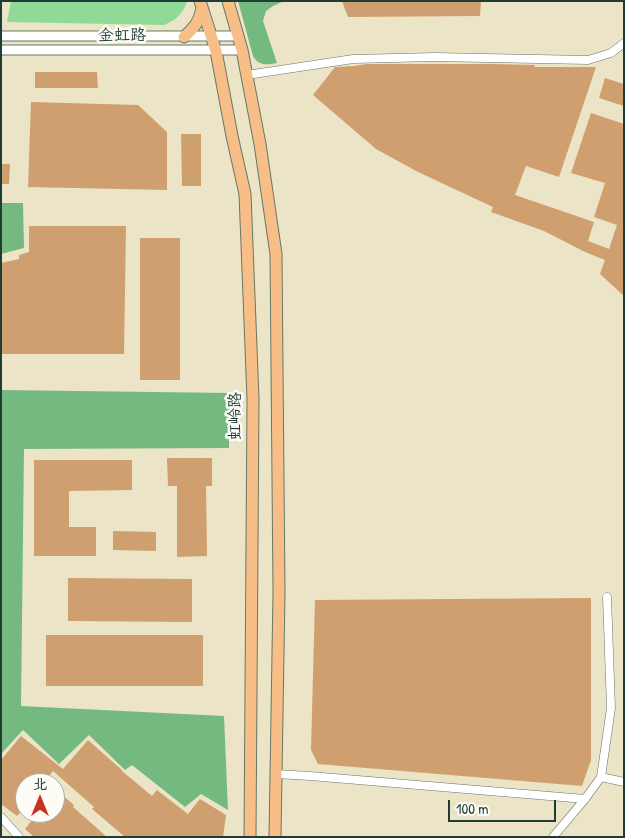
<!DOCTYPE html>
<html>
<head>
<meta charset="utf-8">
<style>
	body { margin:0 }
	#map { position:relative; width:625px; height:838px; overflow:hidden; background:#ece4c6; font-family:"Patrick Hand","LXGW WenKai TC",sans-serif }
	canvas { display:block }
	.frame { position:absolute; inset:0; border:2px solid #1f3d34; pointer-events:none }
	.north { position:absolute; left:15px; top:773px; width:50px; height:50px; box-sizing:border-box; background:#fdfcf7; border:1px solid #a4b0a9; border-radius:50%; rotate:0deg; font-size:14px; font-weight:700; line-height:20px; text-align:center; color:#1f3d34 }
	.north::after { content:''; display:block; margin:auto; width:18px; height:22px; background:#c8321e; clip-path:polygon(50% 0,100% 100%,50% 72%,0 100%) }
	.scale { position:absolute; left:448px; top:800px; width:108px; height:22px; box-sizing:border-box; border:2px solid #1f3d34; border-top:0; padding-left:6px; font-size:15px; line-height:18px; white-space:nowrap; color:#1f3d34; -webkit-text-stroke:4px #fdfcf7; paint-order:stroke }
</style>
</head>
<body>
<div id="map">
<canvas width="625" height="838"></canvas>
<div class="frame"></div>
<div class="north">北</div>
<div class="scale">100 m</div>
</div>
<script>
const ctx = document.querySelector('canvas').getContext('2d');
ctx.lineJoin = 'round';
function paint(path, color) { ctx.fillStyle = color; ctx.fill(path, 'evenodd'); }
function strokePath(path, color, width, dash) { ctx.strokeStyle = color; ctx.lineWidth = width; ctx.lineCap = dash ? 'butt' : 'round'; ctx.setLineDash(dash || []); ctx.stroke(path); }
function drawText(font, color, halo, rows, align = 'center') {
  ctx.font = font + ' "Patrick Hand","LXGW WenKai TC",sans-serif'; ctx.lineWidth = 5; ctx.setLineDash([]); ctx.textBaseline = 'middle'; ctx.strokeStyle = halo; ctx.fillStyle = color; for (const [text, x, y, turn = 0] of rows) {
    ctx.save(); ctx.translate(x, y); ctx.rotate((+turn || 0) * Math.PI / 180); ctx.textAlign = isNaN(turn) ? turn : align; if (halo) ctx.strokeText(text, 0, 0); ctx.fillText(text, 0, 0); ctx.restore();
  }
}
const green = new Path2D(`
	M 11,1 L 187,1 C 183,14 176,20 164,25 L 7,22 Z`);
const forest = new Path2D(`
	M 238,1 L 288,1 L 282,2 L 273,6 L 266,11 L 263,21 L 277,63 C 266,65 259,66 253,56 Z
	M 1,203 L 23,203 L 24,248 L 1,254 Z
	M 1,390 L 230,393 L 229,448 L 24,449 L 21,706 L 224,716 L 228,810 L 201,794 L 185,807 L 132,765 L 125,770 L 89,735 L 59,764 L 23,730 L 1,754 Z`);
const building = new Path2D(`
	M 342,1 L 481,1 L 480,16 L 348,17 Z
	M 366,64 L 493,64 L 535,65 L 534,67 L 596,67 L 559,177 L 526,166 L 515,195 L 594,222 L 588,241 L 609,249 L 617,225 L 594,217 L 605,183 L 571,173 L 591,113 L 624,124 L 624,296 L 600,274 L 605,260 L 585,252 L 544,231 L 491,212 L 493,207 L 418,172 L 376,149 L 313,95 L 335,67 L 355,66 Z
	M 35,72 L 97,72 L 98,88 L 35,88 Z
	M 605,78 L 624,84 L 624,106 L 599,98 Z
	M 31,102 L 138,105 L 167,132 L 167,190 L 28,187 Z
	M 181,134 L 201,134 L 201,186 L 182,186 Z
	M 1,164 L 10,164 L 9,184 L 1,184 Z
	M 29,226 L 126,226 L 124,354 L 1,354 L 1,263 L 19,259 L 19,255 L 29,252 Z
	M 140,238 L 180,238 L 180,380 L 140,380 Z
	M 167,458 L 212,458 L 212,486 L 206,486 L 207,556 L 177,557 L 177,486 L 168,486 Z
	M 34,460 L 132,460 L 132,490 L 69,491 L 69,527 L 96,527 L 96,556 L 34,556 Z
	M 113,531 L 156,532 L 156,551 L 113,550 Z
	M 68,578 L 192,579 L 192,622 L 68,621 Z
	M 591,598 L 591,760 L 582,786 L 318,764 L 311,750 L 315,600 Z
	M 46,635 L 203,635 L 203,686 L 46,686 Z
	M 21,736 L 63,769 L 88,740 L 122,770 L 122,771 L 152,796 L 157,790 L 188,814 L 200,799 L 226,815 L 223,837 L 125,837 L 92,809 L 94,807 L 53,771 L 44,783 L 25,783 L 25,807 L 17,816 L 1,804 L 1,760 Z
	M 55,789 L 74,805 L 73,807 L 107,837 L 34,837 L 25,829 L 38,813 L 55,813 Z`);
const minor = new Path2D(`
	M 247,75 L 353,59 L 435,57 L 588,60 L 611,53 L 624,43
	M 276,774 L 310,776 L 585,799
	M 601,777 L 624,782
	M 1,817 L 19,837
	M 553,837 L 585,799 L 601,777 L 611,708 L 607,597`);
const tertiary = new Path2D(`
	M 1,36 L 238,36
	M 1,50 L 242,50`);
const primary = new Path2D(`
	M 200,1 L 216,51 L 232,136 L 245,194 L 253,399 L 250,837
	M 228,1 L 242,50 L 260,144 L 276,254 L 279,592 L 275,837
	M 184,37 C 195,27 199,22 202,8`);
const streetNames = [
	["金虹路",122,36],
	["虹岭路",236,416,-90]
];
paint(green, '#90da97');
paint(forest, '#74ba80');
paint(building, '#d09f6f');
strokePath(minor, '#677767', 9);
strokePath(tertiary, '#677767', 11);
strokePath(primary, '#677767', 13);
strokePath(minor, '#fff', 8);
strokePath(tertiary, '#fff', 9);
strokePath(primary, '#f7be88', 11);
drawText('16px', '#1f3d34', '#fdfcf7', streetNames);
</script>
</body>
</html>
